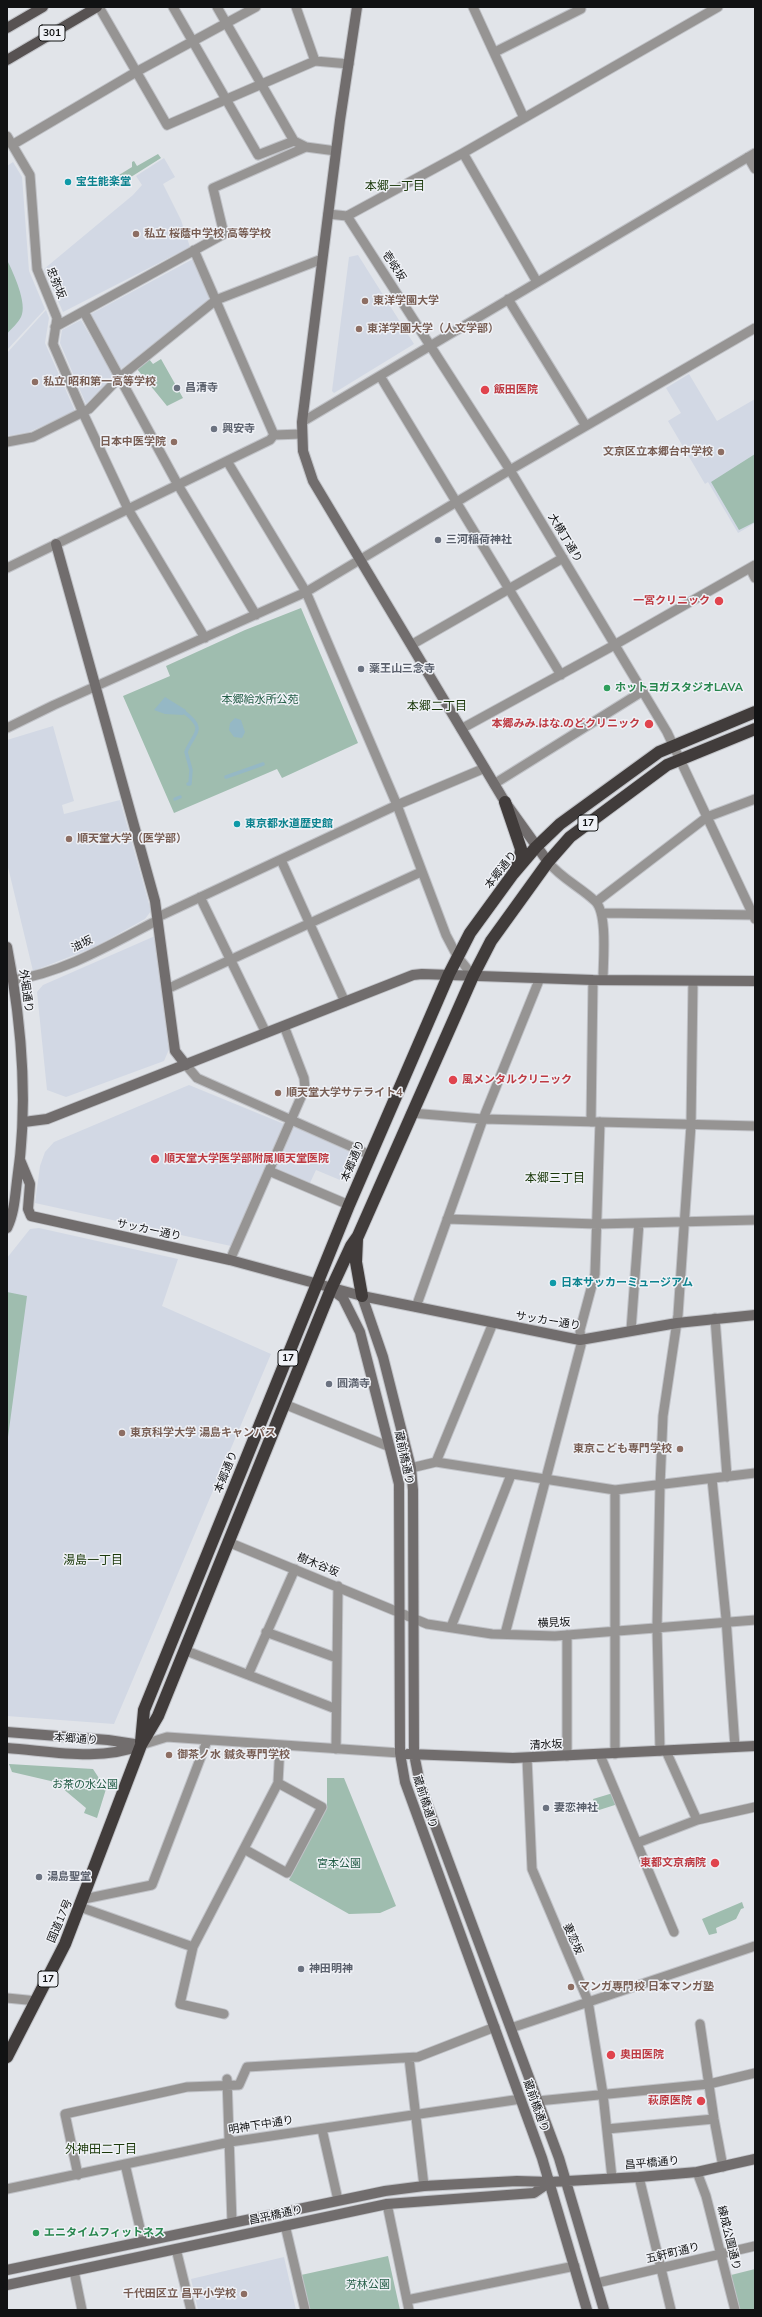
<!DOCTYPE html>
<html>
<head>
<meta charset="utf-8">
<style>
	body { margin:0 }
	#map { position:relative; width:762px; height:2317px; overflow:hidden; background:#e1e4e9; font-family:Mulish,sans-serif }
	canvas { display:block }
	.frame { position:absolute; inset:0; border:8px solid #111213; pointer-events:none }
</style>
</head>
<body>
<div id="map">
<canvas width="762" height="2317"></canvas>
<div class="frame"></div>
</div>
<script>
const ctx = document.querySelector('canvas').getContext('2d');
ctx.lineJoin = 'round';
function paint(path, color) { ctx.fillStyle = color; ctx.fill(path, 'evenodd'); }
function strokePath(path, color, width, dash) { ctx.strokeStyle = color; ctx.lineWidth = width; ctx.lineCap = dash ? 'butt' : 'round'; ctx.setLineDash(dash || []); ctx.stroke(path); }
function drawText(font, color, halo, rows, align = 'center') {
  ctx.font = font + ' Mulish,"Noto Sans JP",sans-serif'; ctx.lineWidth = 3; ctx.setLineDash([]); ctx.textBaseline = 'middle'; ctx.strokeStyle = halo; ctx.fillStyle = color; for (const [text, x, y, turn = 0] of rows) {
    ctx.save(); ctx.translate(x, y); ctx.rotate((+turn || 0) * Math.PI / 180); ctx.textAlign = isNaN(turn) ? turn : align; if (halo) ctx.strokeText(text, 0, 0); ctx.fillText(text, 0, 0); ctx.restore();
  }
}
const built = new Path2D(`
	M 164,158 L 175,177 L 163,184 L 181,220 L 190,247 L 63,312 L 44,269 L 133,195 L 142,185 L 136,176 Z
	M 13,162 L 22,177 L 29,271 L 45,309 L 7,350 L 7,166 Z
	M 358,255 L 414,344 L 334,393 L 332,391 L 349,257 Z
	M 193,259 L 212,299 L 121,369 L 91,314 Z
	M 46,310 L 49,318 L 45,343 L 75,411 L 29,432 L 7,436 L 7,353 Z
	M 81,320 L 114,377 L 86,404 L 60,343 L 62,330 Z
	M 689,374 L 717,421 L 755,399 L 755,523 L 738,533 L 708,482 L 705,484 L 668,421 L 681,413 L 666,388 Z
	M 53,726 L 74,801 L 62,805 L 64,814 L 120,800 L 151,911 L 145,919 L 95,947 L 33,971 L 7,863 L 7,740 Z
	M 155,936 L 170,1047 L 164,1061 L 66,1097 L 47,1090 L 37,992 L 43,985 Z
	M 189,1085 L 284,1124 L 231,1246 L 35,1203 L 40,1166 L 45,1152 L 54,1142 Z
	M 293,1126 L 352,1153 L 340,1180 L 316,1170 L 309,1185 L 274,1171 Z
	M 39,1228 L 178,1259 L 162,1306 L 271,1354 L 114,1724 L 7,1716 L 7,1258 L 30,1229 Z
	M 284,2257 L 296,2310 L 198,2310 L 191,2279 Z`);
const green = new Path2D(`
	M 158,154 L 161,158 L 123,182 L 119,175 L 132,167 L 132,162 L 134,161 L 137,166 Z
	M 7,260 C 13,272 28,304 21,317 C 18,323 11,329 7,334 Z
	M 149,359 L 153,364 L 161,359 L 183,398 L 167,406 L 137,369 Z
	M 755,454 L 755,522 L 739,530 L 711,482 Z
	M 301,608 L 358,743 L 282,778 L 277,769 L 174,813 L 123,696 L 170,676 L 166,666 L 245,630 Z
	M 7,1292 L 27,1296 L 8,1437 L 7,1437 Z
	M 9,1764 L 93,1769 L 106,1789 L 97,1818 L 84,1813 L 86,1808 L 55,1782 L 12,1772 Z
	M 327,1778 L 344,1778 L 396,1906 L 380,1913 L 349,1914 L 289,1880 L 327,1805 Z
	M 613,1793 L 618,1804 L 596,1811 L 593,1799 Z
	M 742,1902 L 744,1908 L 741,1909 L 736,1919 L 716,1928 L 717,1933 L 709,1935 L 702,1919 Z
	M 388,2256 L 400,2310 L 309,2310 L 301,2275 Z
	M 755,2269 L 755,2310 L 740,2310 L 731,2275 Z`);
const water = new Path2D(`
	M 165,697 L 186,710 L 183,715 L 165,714 L 154,710 Z
	M 235,718 L 241,720 L 245,732 L 242,738 L 234,737 L 229,730 L 230,723 Z`);
const stream = new Path2D(`
	M 184,712 C 208,730 193,733 186,752 L 191,770 L 190,784 L 188,784
	M 226,777 L 263,764
	M 175,799 L 180,797`);
const street = new Path2D(`
	M 99,7 L 167,125 L 315,61 L 349,64
	M 173,7 L 258,155 L 294,141
	M 217,7 L 294,141 L 306,147 L 336,151
	M 296,7 L 315,61
	M 473,7 L 524,118
	M 495,52 L 581,9
	M 7,136 L 30,175 L 37,269 L 57,318 L 53,344 L 83,413 L 128,509 L 205,638
	M 12,145 L 136,72 L 256,7
	M 463,153 L 537,282
	M 748,157 L 755,169
	M 328,214 L 347,216 L 510,470 L 667,732 L 755,919
	M 347,216 L 463,153 L 718,7
	M 194,250 L 274,435
	M 508,299 L 586,426
	M 84,312 L 178,485 L 256,615
	M 55,327 L 224,234 L 213,188 L 306,147
	M 380,376 L 561,675
	M 302,422 L 755,153
	M 7,442 L 33,437 L 89,409 L 119,378 L 216,300 L 322,259
	M 227,461 L 306,592 L 397,805 L 446,935 L 457,956 L 473,976
	M 7,568 L 270,440 L 274,435 L 301,434
	M 750,568 L 755,578
	M 411,645 L 563,558
	M 7,728 L 54,705 L 306,592 L 510,470 L 755,328
	M 461,729 L 609,648 L 755,565
	M 494,784 L 643,691
	M 281,860 L 345,1002
	M 548,862 C 561,878 580,887 595,901 C 608,913 603,962 603,980
	M 200,897 L 266,1033
	M 596,902 L 707,817 L 755,799
	M 602,913 L 755,915
	M 158,917 L 397,805 L 485,768
	M 13,980 C 64,973 113,943 158,920
	M 167,989 L 421,872
	M 186,1065 L 197,1078 L 370,1155
	M 411,1113 L 483,1119 L 755,1126
	M 591,1122 L 593,980
	M 269,1171 L 349,1205
	M 447,1219 L 597,1224 L 755,1220
	M 230,1260 L 305,1088 L 304,1078 L 284,1026
	M 416,1307 L 483,1119 L 540,978
	M 715,1318 L 727,1477
	M 631,1330 L 639,1223
	M 284,1404 L 390,1447
	M 436,1462 L 493,1323
	M 411,1468 L 436,1462 L 615,1490 L 755,1473
	M 712,1479 L 726,1618 L 735,1747
	M 615,1490 L 615,1754
	M 228,1542 L 427,1624 L 492,1634 L 555,1636 L 755,1620
	M 451,1627 L 511,1475
	M 266,1632 L 337,1658
	M 505,1634 L 581,1345 L 580,1330 L 595,1274 L 600,1122
	M 567,1635 L 567,1756
	M 184,1650 L 336,1709
	M 248,1675 L 295,1569
	M 141,1745 L 167,1737 L 400,1753
	M 336,1749 L 338,1586
	M 660,1751 L 657,1628 L 660,1486 L 663,1416 L 678,1315 L 691,1125 L 693,981
	M 666,1751 L 697,1820
	M 600,1755 L 674,1932
	M 527,1758 L 532,1869 L 588,2001 L 603,2094 L 612,2178
	M 637,1843 L 697,1820 L 755,1807
	M 244,1849 L 287,1873 L 322,1807 L 278,1783
	M 84,1899 L 152,1885 L 207,1741
	M 80,1907 L 193,1947
	M 7,1998 L 37,2001
	M 224,2014 L 180,2004 L 193,1947 L 278,1783 L 280,1745
	M 700,2024 L 714,2119 L 723,2167
	M 511,2028 L 755,1946
	M 409,2058 L 424,2186
	M 227,2079 L 232,2223
	M 538,2101 L 709,2084 L 755,2073
	M 322,2129 L 338,2200
	M 607,2129 L 714,2119
	M 125,2164 L 143,2241
	M 697,2172 L 706,2196 L 735,2310
	M 78,2175 L 65,2114 L 187,2087 L 239,2085 L 247,2067 L 418,2057 L 495,2027
	M 639,2177 L 671,2310
	M 7,2189 L 230,2142 L 521,2099
	M 387,2204 L 409,2310
	M 285,2225 L 305,2310
	M 176,2249 L 191,2310
	M 74,2271 L 82,2310
	M 597,2283 L 755,2246
	M 407,2300 L 575,2266`);
const secondary = new Path2D(`
	M 357,7 L 340,120 L 302,422 L 303,451 L 313,481 L 505,802 L 548,862
	M 56,544 L 155,901 L 175,1051 L 186,1065
	M 7,947 C 22,1024 29,1102 17,1181 C 15,1197 14,1214 7,1228
	M 24,1122 L 47,1119 L 413,975 L 422,974 L 593,980 L 755,981
	M 20,1160 L 30,1184 L 28,1209 L 31,1216 L 230,1260 L 362,1296 L 580,1340 L 677,1323 L 755,1315
	M 331,1289 L 343,1298 L 360,1332 L 399,1484 L 400,1753 L 405,1782 L 542,2158 L 587,2310
	M 362,1296 L 383,1357 L 411,1468 L 413,1490 L 414,1754 L 420,1784 L 432,1817 L 559,2158 L 604,2310
	M 7,1732 L 108,1740 L 141,1745
	M 7,1748 C 51,1751 99,1762 141,1745
	M 408,1754 L 513,1758 L 755,1746
	M 7,2270 L 385,2191 L 424,2186 L 517,2181 L 550,2182 L 639,2177 L 697,2172 L 755,2159
	M 7,2285 L 387,2204 L 534,2193 L 550,2182`);
const primary = new Path2D(`
	M 7,28 L 43,7
	M 7,60 L 97,7`);
const highway = new Path2D(`
	M 505,802 L 521,849 L 520,857 L 516,868
	M 357,1239 L 356,1262 L 362,1296
	M 141,1742 L 144,1710 L 349,1205 L 449,974 L 470,933 L 513,874 L 536,847 L 560,824 L 659,752 L 755,712
	M 7,2057 L 65,1944 L 141,1745 L 158,1716 L 331,1289 L 351,1246 L 358,1236 L 473,976 L 491,941 L 548,862 L 570,837 L 667,765 L 755,729`);
const markers = [
	[68,182,4,"#0f9aa8"],
	[136,234,4,"#8d6e63"],
	[365,301,4,"#8d6e63"],
	[359,329,4,"#8d6e63"],
	[35,382,4,"#8d6e63"],
	[177,388,4,"#6b7280"],
	[485,390,5,"#e0444e"],
	[214,429,4,"#6b7280"],
	[174,442,4,"#8d6e63"],
	[721,452,4,"#8d6e63"],
	[438,540,4,"#6b7280"],
	[719,601,5,"#e0444e"],
	[361,669,4,"#6b7280"],
	[607,688,4,"#2e9e5b"],
	[649,724,5,"#e0444e"],
	[237,824,4,"#0f9aa8"],
	[69,839,4,"#8d6e63"],
	[453,1080,5,"#e0444e"],
	[278,1093,4,"#8d6e63"],
	[155,1159,5,"#e0444e"],
	[553,1283,4,"#0f9aa8"],
	[329,1384,4,"#6b7280"],
	[122,1433,4,"#8d6e63"],
	[680,1449,4,"#8d6e63"],
	[169,1755,4,"#8d6e63"],
	[546,1808,4,"#6b7280"],
	[715,1863,5,"#e0444e"],
	[39,1877,4,"#6b7280"],
	[301,1969,4,"#6b7280"],
	[571,1987,4,"#8d6e63"],
	[611,2055,5,"#e0444e"],
	[701,2101,5,"#e0444e"],
	[36,2233,4,"#2e9e5b"],
	[244,2294,4,"#8d6e63"]
];
const shields = [
	[52,33,26],
	[588,823,20],
	[288,1358,20],
	[48,1979,20]
];
const shieldNames = [
	["301",52,33],
	["17",588,823],
	["17",288,1358],
	["17",48,1979]
];
const cultureNames = [
	["宝生能楽堂",76,182],
	["東京都水道歴史館",245,824],
	["日本サッカーミュージアム",561,1283]
];
const educationNames = [
	["私立 桜蔭中学校 高等学校",144,234],
	["東洋学園大学",373,301],
	["東洋学園大学（人文学部）",367,329],
	["私立 昭和第一高等学校",43,382],
	["日本中医学院",166,442,"right"],
	["文京区立本郷台中学校",713,452,"right"],
	["順天堂大学（医学部）",77,839],
	["順天堂大学サテライト4",286,1093],
	["東京科学大学 湯島キャンパス",130,1433],
	["東京こども専門学校",672,1449,"right"],
	["御茶ノ水 鍼灸専門学校",177,1755],
	["マンガ専門校 日本マンガ塾",579,1987],
	["千代田区立 昌平小学校",236,2294,"right"]
];
const streetNames = [
	["壱岐坂",394,266,57],
	["忠弥坂",56,283,68],
	["大横丁通り",565,538,59],
	["本郷通り",501,870,-52],
	["油坂",82,944,-26],
	["外堀通り",26,991,82],
	["本郷通り",353,1161,-67],
	["サッカー通り",149,1230,12],
	["サッカー通り",548,1321,9],
	["蔵前橋通り",404,1458,78],
	["本郷通り",226,1472,-68],
	["樹木谷坂",318,1565,22],
	["横見坂",554,1623,-2],
	["本郷通り",76,1739,4],
	["清水坂",546,1745,-2],
	["蔵前橋通り",425,1802,72],
	["国道17号",60,1921,-67],
	["妻恋坂",573,1939,66],
	["蔵前橋通り",536,2106,70],
	["明神下中通り",261,2125,-9],
	["昌平橋通り",652,2163,-5],
	["昌平橋通り",276,2215,-12],
	["練成公園通り",729,2238,76],
	["五軒町通り",673,2253,-14]
];
const worshipNames = [
	["昌清寺",185,388],
	["興安寺",222,429],
	["三河稲荷神社",446,540],
	["薬王山三念寺",369,669],
	["圓満寺",337,1384],
	["妻恋神社",554,1808],
	["湯島聖堂",47,1877],
	["神田明神",309,1969]
];
const healthNames = [
	["飯田医院",494,390],
	["一宮クリニック",710,601,"right"],
	["本郷みみ.はな.のどクリニック",640,724,"right"],
	["風メンタルクリニック",462,1080],
	["順天堂大学医学部附属順天堂医院",164,1159],
	["東都文京病院",706,1863,"right"],
	["奥田医院",620,2055],
	["萩原医院",692,2101,"right"]
];
const leisureNames = [
	["ホットヨガスタジオLAVA",615,688],
	["エニタイムフィットネス",44,2233]
];
const parkNames = [
	["本郷給水所公苑",260,700],
	["お茶の水公園",85,1785],
	["宮本公園",339,1864],
	["芳林公園",368,2285]
];
const neighbourhoodNames = [
	["本郷一丁目",395,186],
	["本郷二丁目",437,706],
	["本郷三丁目",555,1178],
	["湯島一丁目",93,1560],
	["外神田二丁目",101,2149]
];
paint(built, '#d2d8e4');
paint(green, '#9fbdaf');
paint(water, '#95b8c5');
strokePath(stream, '#95b8c5', 3.5);
strokePath(street, '#c0c2c7', 11);
strokePath(secondary, '#c0c2c7', 12);
strokePath(primary, '#c0c2c7', 12);
strokePath(highway, '#c0c2c7', 14);
strokePath(street, '#969493', 9);
strokePath(secondary, '#716d6d', 10);
strokePath(primary, '#575252', 10);
strokePath(highway, '#413c3b', 12);
for (const [x, y, r, color] of markers) { const dot = new Path2D(); dot.arc(x, y, r, 0, 2 * Math.PI); ctx.fillStyle = color; ctx.fill(dot); strokePath(dot, '#eff1f6', 1.5); }
for (const [x, y, w] of shields) { const box = new Path2D(); box.roundRect(x - w / 2, y - 8, w, 16, 3); ctx.fillStyle = '#eff1f6'; ctx.fill(box); strokePath(box, '#111213', 1); }
drawText('bold 10px', '#111213', null, shieldNames);
drawText('bold 11px', '#0d838f', '#eff1f6', cultureNames, 'left');
drawText('bold 11px', '#785e54', '#eff1f6', educationNames, 'left');
drawText('11px', '#111213', '#eff1f6', streetNames);
drawText('bold 11px', '#5b616d', '#eff1f6', worshipNames, 'left');
drawText('bold 11px', '#be3a42', '#eff1f6', healthNames, 'left');
drawText('bold 11px', '#27864d', '#eff1f6', leisureNames, 'left');
drawText('11px', '#235d46', '#eff1f6', parkNames);
drawText('12px', '#1a380a', '#eff1f6', neighbourhoodNames);
</script>
</body>
</html>
